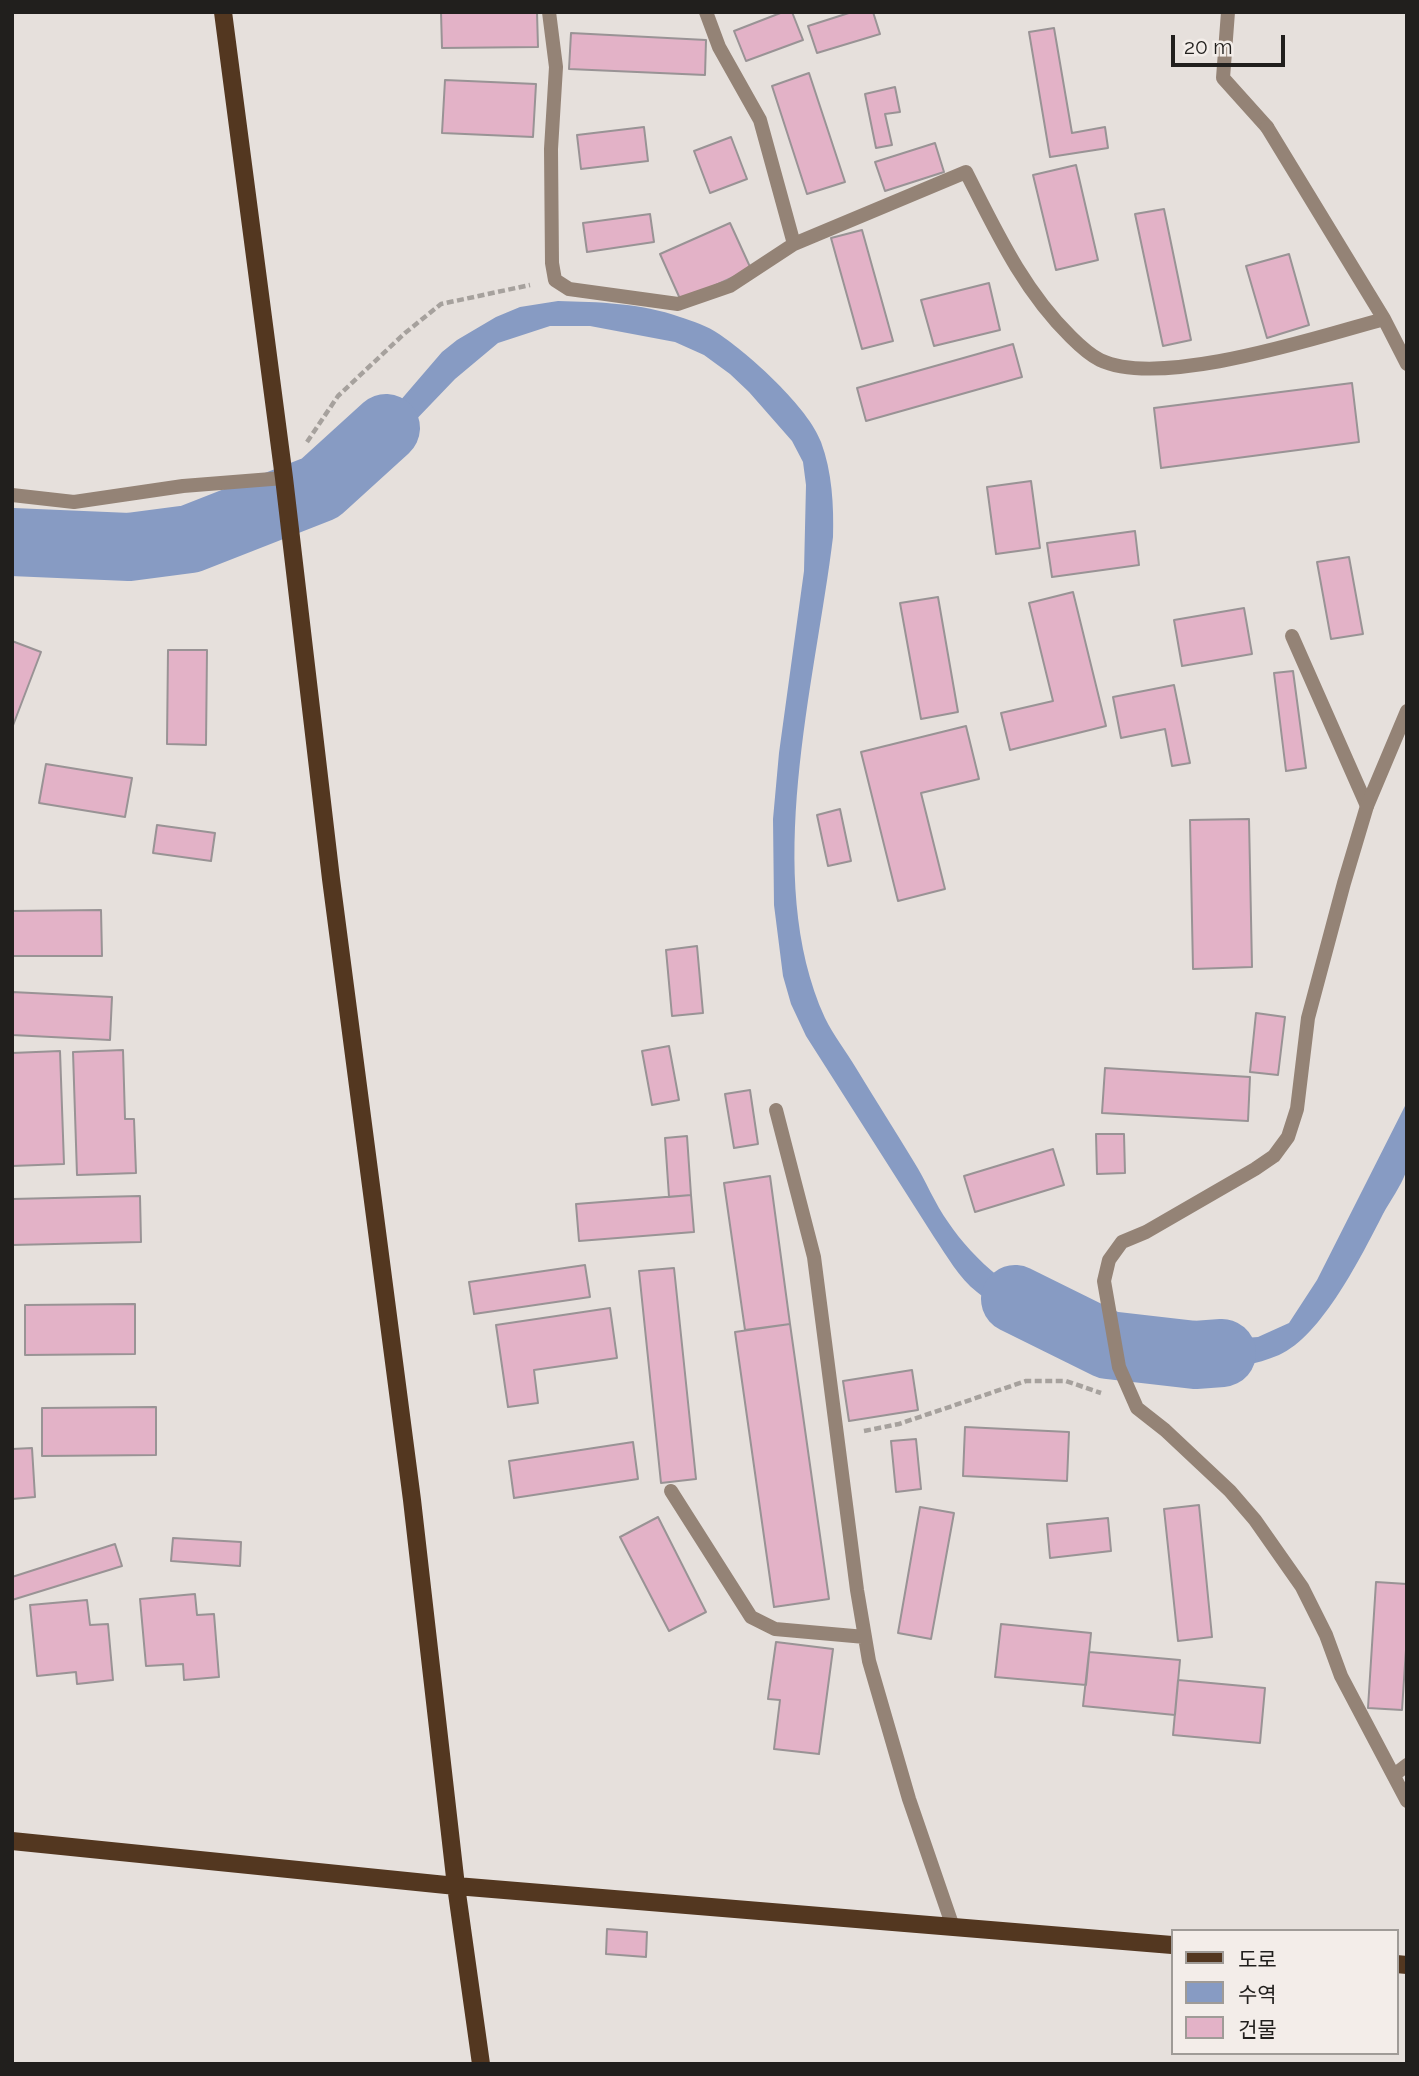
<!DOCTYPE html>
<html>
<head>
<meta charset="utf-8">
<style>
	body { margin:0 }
	#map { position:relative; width:1419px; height:2076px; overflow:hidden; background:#e6e0dc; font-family:Raleway,"Noto Sans KR",sans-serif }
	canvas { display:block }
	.frame { position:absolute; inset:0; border:14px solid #211f1d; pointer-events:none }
	.legend { position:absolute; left:1171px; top:1929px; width:228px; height:126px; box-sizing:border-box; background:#f3ede9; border:2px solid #9f9b97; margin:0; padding:9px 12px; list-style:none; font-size:21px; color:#211f1d }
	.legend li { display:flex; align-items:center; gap:14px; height:35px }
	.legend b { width:35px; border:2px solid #9f9b97 }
	.scale { position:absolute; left:1171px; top:35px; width:114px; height:32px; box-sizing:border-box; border:4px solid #211f1d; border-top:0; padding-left:9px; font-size:21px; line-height:24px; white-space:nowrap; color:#211f1d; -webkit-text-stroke:5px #f3ede9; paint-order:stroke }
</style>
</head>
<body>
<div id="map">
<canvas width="1419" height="2076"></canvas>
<div class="frame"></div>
<ul class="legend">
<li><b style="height:9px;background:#533720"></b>도로</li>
<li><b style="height:19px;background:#879bc3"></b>수역</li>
<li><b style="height:19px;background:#e3b2c7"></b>건물</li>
</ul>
<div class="scale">20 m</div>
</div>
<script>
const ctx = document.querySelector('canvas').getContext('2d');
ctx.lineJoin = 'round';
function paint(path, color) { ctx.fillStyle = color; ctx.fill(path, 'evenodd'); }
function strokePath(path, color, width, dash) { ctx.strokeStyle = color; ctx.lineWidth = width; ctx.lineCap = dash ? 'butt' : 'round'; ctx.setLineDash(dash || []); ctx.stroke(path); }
const water = new Path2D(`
	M 558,301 C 598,302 641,303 680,317 C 692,321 708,326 719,334 C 749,354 809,408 821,442 C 832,471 834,506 833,537 C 815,686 761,876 825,1018 C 833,1035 846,1051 856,1068 C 875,1099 895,1131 914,1162 C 926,1181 935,1204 948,1222 C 974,1261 1018,1298 1063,1312 C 1073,1315 1084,1316 1094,1319 L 1103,1356 C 1061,1336 1013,1322 977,1292 C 959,1278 947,1256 934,1237 L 806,1036 L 791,1004 L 783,976 L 774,905 L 773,819 L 779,753 L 804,571 L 806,485 L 803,462 L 792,441 L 749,392 L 730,374 L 704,355 L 675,342 L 590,326 L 550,326 L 498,343 L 455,379 L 362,476 L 317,503 L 315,476 L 327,465 L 351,452 L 381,423 L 442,352 L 457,340 L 496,317 L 520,307 Z
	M 252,507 L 254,532 L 223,545 L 102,561 L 12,553 L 12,531 L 128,533 L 173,525 L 192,525 Z
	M 1407,1102 C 1407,1119 1411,1158 1406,1172 C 1401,1186 1390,1201 1383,1214 C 1362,1255 1322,1336 1279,1355 C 1233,1375 1179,1367 1131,1362 L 1122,1321 L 1163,1326 L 1192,1337 L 1218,1340 L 1258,1337 L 1289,1323 L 1317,1280 Z`);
const river = new Path2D(`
	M 12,542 L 129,547 L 190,539 L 320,488 L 386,428
	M 1015,1299 L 1108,1345 L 1195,1355 L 1222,1353`);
const building = new Path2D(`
	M 441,12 L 537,12 L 538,47 L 442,48 Z
	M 783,12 L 792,12 L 803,40 L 746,61 L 734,31 Z
	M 852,12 L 873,12 L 880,34 L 817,53 L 808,26 Z
	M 1054,28 L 1072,133 L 1105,127 L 1108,148 L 1050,157 L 1029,32 Z
	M 571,33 L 706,40 L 705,75 L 569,69 Z
	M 809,73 L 845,182 L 807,194 L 772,86 Z
	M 445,80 L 536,84 L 533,137 L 442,133 Z
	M 895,87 L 900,112 L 885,114 L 892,145 L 876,148 L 865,94 Z
	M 644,127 L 648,161 L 581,169 L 577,135 Z
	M 731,137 L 747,179 L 710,193 L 694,151 Z
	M 935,143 L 944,172 L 885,191 L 875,162 Z
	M 1076,165 L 1098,260 L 1056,270 L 1033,175 Z
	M 1164,209 L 1191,340 L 1163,346 L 1135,214 Z
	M 650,214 L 654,242 L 587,252 L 583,223 Z
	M 730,223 L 751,269 L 681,301 L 660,254 Z
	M 862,230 L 893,341 L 862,349 L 831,238 Z
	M 1289,254 L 1309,325 L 1267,338 L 1246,266 Z
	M 989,283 L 1000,330 L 934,346 L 921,300 Z
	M 1013,344 L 1022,377 L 866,421 L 857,388 Z
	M 1352,383 L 1359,442 L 1161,468 L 1154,408 Z
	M 1031,481 L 1040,548 L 996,554 L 987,487 Z
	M 1135,531 L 1139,565 L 1052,577 L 1047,543 Z
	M 1349,557 L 1363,634 L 1331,639 L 1317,562 Z
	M 1073,592 L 1106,726 L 1010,750 L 1001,713 L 1053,701 L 1029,603 Z
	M 938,597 L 958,712 L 921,719 L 900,603 Z
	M 1244,608 L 1252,654 L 1182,666 L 1174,620 Z
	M 12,641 L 41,652 L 12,728 Z
	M 168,650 L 207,650 L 206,745 L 167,744 Z
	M 1293,671 L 1306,768 L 1286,771 L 1274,673 Z
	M 1174,685 L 1190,763 L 1172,766 L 1165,729 L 1121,738 L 1113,697 Z
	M 966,726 L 979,779 L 921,793 L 945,889 L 898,901 L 861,752 Z
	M 46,764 L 132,778 L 125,817 L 39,803 Z
	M 840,809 L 851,861 L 828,866 L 817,815 Z
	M 1249,819 L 1252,967 L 1193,969 L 1190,820 Z
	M 157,825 L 215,833 L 211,861 L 153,853 Z
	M 101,910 L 102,956 L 12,956 L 12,911 Z
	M 697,946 L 703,1013 L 672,1016 L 666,950 Z
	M 12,992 L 112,997 L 110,1040 L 12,1035 Z
	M 1256,1013 L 1285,1017 L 1278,1075 L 1250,1072 Z
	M 669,1046 L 679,1100 L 652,1105 L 642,1051 Z
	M 123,1050 L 125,1119 L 134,1119 L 136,1173 L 77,1175 L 73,1052 Z
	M 60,1051 L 64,1164 L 12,1166 L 12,1053 Z
	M 1105,1068 L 1250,1077 L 1248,1121 L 1102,1113 Z
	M 750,1090 L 758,1144 L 734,1148 L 725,1094 Z
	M 1096,1134 L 1124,1134 L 1125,1173 L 1097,1174 Z
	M 687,1136 L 691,1195 L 669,1197 L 665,1138 Z
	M 1053,1149 L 1064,1185 L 975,1212 L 964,1176 Z
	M 770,1176 L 790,1324 L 745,1330 L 724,1183 Z
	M 691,1195 L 694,1232 L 579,1241 L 576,1204 Z
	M 140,1196 L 141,1242 L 12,1245 L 12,1199 Z
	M 585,1265 L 590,1297 L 474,1314 L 469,1282 Z
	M 674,1268 L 696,1479 L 661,1483 L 639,1271 Z
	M 135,1304 L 135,1354 L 25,1355 L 25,1305 Z
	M 610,1308 L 617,1358 L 534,1370 L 538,1403 L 508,1407 L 496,1325 Z
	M 790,1324 L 829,1599 L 774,1607 L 735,1332 Z
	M 912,1370 L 918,1410 L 849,1421 L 843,1381 Z
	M 156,1407 L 156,1455 L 42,1456 L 42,1408 Z
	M 965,1427 L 1069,1432 L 1067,1481 L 963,1476 Z
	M 916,1439 L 921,1489 L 896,1492 L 891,1441 Z
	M 633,1442 L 638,1479 L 514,1498 L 509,1461 Z
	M 32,1448 L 35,1497 L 12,1499 L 12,1449 Z
	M 1199,1505 L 1212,1637 L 1178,1641 L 1164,1509 Z
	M 920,1507 L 954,1513 L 931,1639 L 898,1633 Z
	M 658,1517 L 706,1612 L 669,1631 L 620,1537 Z
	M 1108,1518 L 1111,1551 L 1050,1558 L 1047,1524 Z
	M 173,1538 L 241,1542 L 240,1566 L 171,1561 Z
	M 115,1544 L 122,1566 L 12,1600 L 12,1577 Z
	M 1376,1582 L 1407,1584 L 1407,1634 L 1402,1710 L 1368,1708 Z
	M 195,1594 L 197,1615 L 214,1614 L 219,1677 L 184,1680 L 183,1664 L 146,1666 L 140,1599 Z
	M 87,1600 L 90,1625 L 108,1624 L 113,1680 L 77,1684 L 76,1672 L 37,1676 L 30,1605 Z
	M 1001,1624 L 1091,1633 L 1086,1685 L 995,1677 Z
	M 776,1642 L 833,1649 L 819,1754 L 774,1749 L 780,1700 L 768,1699 Z
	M 1089,1652 L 1180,1660 L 1175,1715 L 1083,1706 Z
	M 1178,1680 L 1265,1688 L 1260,1743 L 1173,1735 Z
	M 607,1929 L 647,1932 L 646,1957 L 606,1954 Z`);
const path = new Path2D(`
	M 307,442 L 338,396 L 405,333 L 441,304 L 530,285
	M 864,1431 L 899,1424 L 1026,1381 L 1066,1381 L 1101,1393`);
const service = new Path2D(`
	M 1228,12 L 1223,78 L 1267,127
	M 1292,636 L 1367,806
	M 1394,1775 L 1407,1765`);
const minor = new Path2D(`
	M 549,12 L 556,67 L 551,149 L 552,263 L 555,280 L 569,289 L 678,304 L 730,286 L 794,244 L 966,172 C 996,231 1023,290 1071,337 C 1079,345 1090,355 1100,360 C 1161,389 1318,337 1384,319
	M 706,12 L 719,47 L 760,120 L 794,244
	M 1267,127 L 1384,319 L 1407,364
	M 12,495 L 74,502 L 183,486 L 284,478
	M 1407,711 L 1367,806 L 1344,883 L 1308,1018 L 1297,1109 L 1288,1137 L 1274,1156 L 1255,1169 L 1146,1232 L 1122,1242 L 1109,1260 L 1104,1281 L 1119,1367 L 1137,1408 L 1165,1430 L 1230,1491 L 1255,1520 L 1302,1587 L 1326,1635 L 1341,1676 L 1407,1801
	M 776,1110 L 814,1257 L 857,1590 L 869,1661 L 909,1799 L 953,1927
	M 671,1491 L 751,1617 L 775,1629 L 865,1637`);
const primary = new Path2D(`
	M 223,12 L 284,478 L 331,879 L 412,1500 L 456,1886 L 481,2064
	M 12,1841 L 456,1886 L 1172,1945
	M 1396,1964 L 1407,1965`);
paint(water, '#879bc3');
strokePath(river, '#879bc3', 68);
paint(building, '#e3b2c7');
strokePath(building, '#999395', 2);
strokePath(path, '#a6a19d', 4.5, [7, 3.5]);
strokePath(service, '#948376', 14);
strokePath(minor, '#948376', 14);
strokePath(primary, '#533720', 18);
</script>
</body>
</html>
